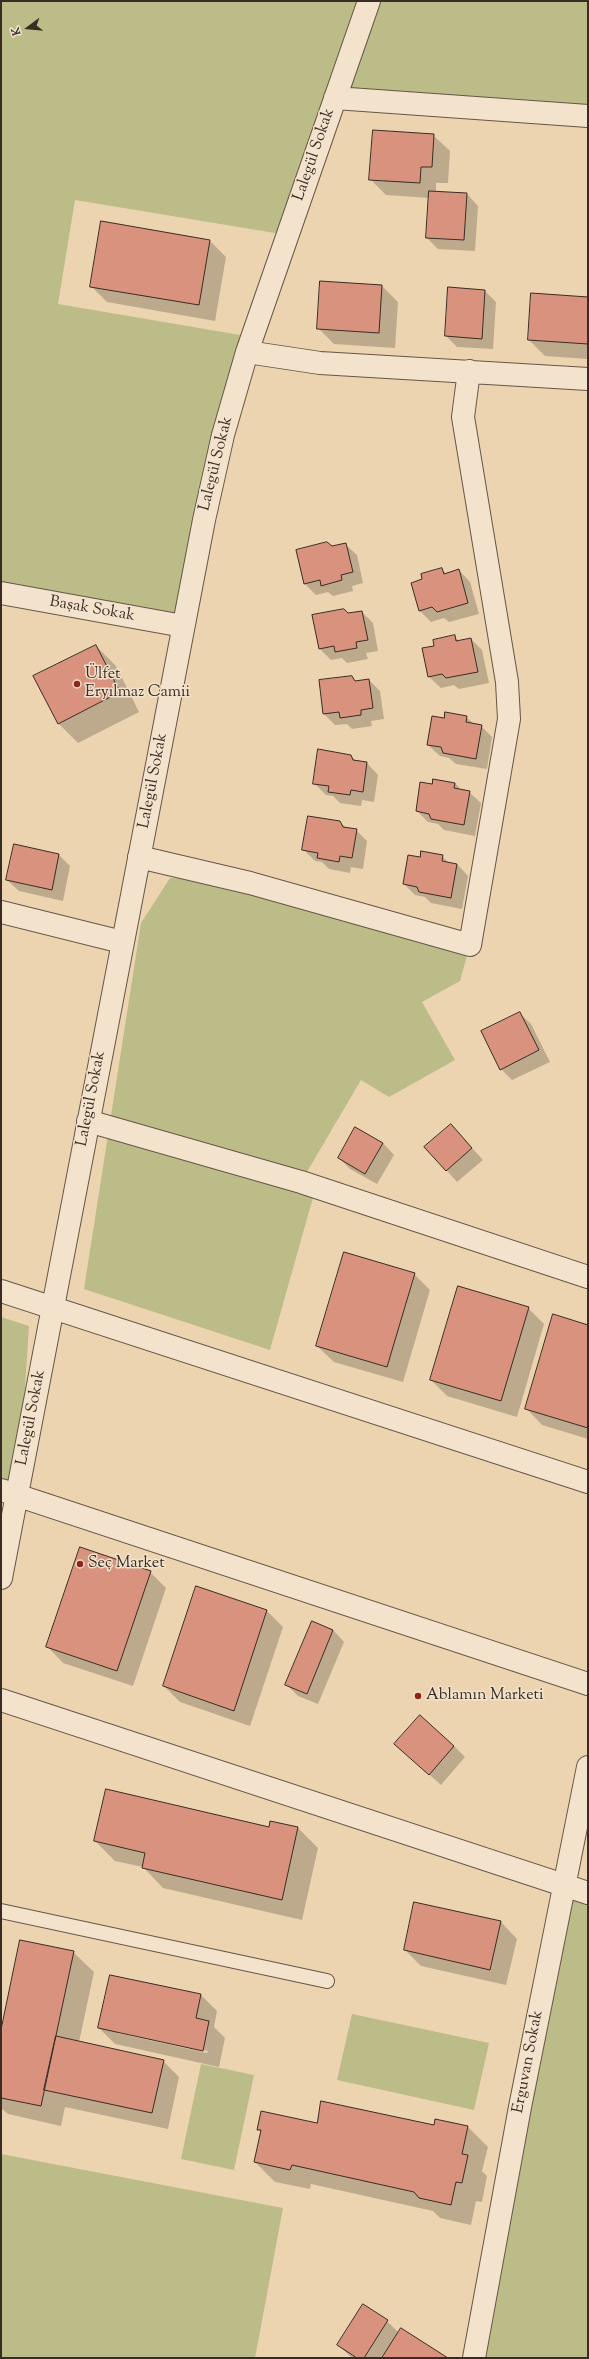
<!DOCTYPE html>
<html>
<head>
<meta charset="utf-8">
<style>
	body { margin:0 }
	#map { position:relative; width:589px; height:2359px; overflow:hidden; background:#edd4b0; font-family:"Sorts Mill Goudy",serif }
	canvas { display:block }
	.frame { position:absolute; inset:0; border:2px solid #392c24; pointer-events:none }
	.north { position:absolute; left:8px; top:8px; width:40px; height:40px; -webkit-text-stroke:3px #f3e3cc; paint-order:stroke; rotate:254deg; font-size:11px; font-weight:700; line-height:16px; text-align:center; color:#392c24 }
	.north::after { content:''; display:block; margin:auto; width:14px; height:18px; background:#392c24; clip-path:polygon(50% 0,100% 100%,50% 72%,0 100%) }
</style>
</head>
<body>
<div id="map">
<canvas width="589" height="2359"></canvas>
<div class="frame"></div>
<div class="north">K</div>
</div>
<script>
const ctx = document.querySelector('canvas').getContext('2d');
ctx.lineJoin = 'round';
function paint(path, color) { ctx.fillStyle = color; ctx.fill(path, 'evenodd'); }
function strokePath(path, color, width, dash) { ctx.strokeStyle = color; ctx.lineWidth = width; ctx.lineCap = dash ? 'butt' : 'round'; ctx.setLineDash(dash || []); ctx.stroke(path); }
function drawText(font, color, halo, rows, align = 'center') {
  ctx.font = font + ' "Sorts Mill Goudy",serif'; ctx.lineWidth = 3; ctx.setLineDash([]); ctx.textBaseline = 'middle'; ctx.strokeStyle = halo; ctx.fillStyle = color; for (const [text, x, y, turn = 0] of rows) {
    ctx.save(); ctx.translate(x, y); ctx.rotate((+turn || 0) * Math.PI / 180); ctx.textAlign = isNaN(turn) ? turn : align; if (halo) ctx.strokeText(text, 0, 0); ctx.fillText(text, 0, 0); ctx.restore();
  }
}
const green = new Path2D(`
	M 1,1 L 354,1 L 367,5 L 369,1 L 588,1 L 588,116 L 335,98 L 287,235 L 75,200 L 58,304 L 252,337 L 183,626 L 1,586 Z
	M 170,878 L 250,883 L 470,945 L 460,981 L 422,1002 L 455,1060 L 389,1097 L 361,1080 L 301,1182 L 316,1187 L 270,1350 L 84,1289 L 141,923 Z
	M 1,1317 L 29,1326 L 18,1496 L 1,1490 Z
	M 564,1886 L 588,1893 L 588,2358 L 474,2358 Z
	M 352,2014 L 489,2043 L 474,2110 L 337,2080 Z
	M 201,2064 L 254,2075 L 234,2170 L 181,2159 Z
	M 1,2154 L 283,2208 L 255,2358 L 1,2358 Z`);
const shadow = new Path2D(`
	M 433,135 L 450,151 L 448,183 L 436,183 L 436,192 L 467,194 L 478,206 L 475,251 L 438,249 L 427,238 L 429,198 L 386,195 L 370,179 Z
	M 210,241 L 226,257 L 215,321 L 107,302 L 91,286 Z
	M 321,282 L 382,286 L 398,302 L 395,348 L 334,344 L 318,328 Z
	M 485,291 L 496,302 L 493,349 L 457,347 L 446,336 Z
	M 588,298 L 588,359 L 545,356 L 529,340 Z
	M 345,544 L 357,555 L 363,583 L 352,586 L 353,591 L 333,596 L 328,592 L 316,595 L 305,584 L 331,547 Z
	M 442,569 L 446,574 L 459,570 L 470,582 L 479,614 L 449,622 L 444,618 L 431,622 L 420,611 L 412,583 L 424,580 Z
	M 362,612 L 373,623 L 378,651 L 366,653 L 368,659 L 347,663 L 342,658 L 331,660 L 320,649 L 349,614 Z
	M 454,636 L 459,641 L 471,639 L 482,650 L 489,683 L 459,689 L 454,685 L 441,688 L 429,677 L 435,646 Z
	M 96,646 L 116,666 L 139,712 L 78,743 L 58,723 Z
	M 351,677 L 356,682 L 369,680 L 380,691 L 384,719 L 371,721 L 372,726 L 352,729 L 347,724 L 335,725 L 324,714 Z
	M 466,717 L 474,724 L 481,726 L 492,737 L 487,769 L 456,764 L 449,758 L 440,756 L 428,745 L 445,719 Z
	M 351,756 L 357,762 L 367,763 L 378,775 L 374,802 L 362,800 L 361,806 L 340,803 L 333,796 L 326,795 L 314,783 Z
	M 455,783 L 462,791 L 469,792 L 481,803 L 475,836 L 444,830 L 438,824 L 428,822 L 417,811 L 433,786 Z
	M 340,822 L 346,828 L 356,830 L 367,841 L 363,869 L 351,867 L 350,873 L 329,869 L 322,862 L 315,861 L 304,850 Z
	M 15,845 L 59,855 L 70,866 L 63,901 L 19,891 L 7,880 Z
	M 442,856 L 449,863 L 457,864 L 468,876 L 462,909 L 431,903 L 425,897 L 415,895 L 404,884 L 421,858 Z
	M 519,1013 L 531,1024 L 550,1062 L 512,1080 L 501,1069 Z
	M 451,1125 L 483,1160 L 457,1182 L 426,1147 Z
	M 383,1143 L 394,1155 L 377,1184 L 350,1169 L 339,1158 Z
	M 414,1274 L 430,1290 L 403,1382 L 334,1362 L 317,1346 Z
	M 528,1308 L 544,1324 L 517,1417 L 447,1396 L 431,1380 Z
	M 588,1326 L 588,1439 L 542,1425 L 526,1408 Z
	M 150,1572 L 166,1588 L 133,1686 L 63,1663 L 47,1646 Z
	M 197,1587 L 267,1611 L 283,1627 L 250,1726 L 180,1702 L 164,1686 Z
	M 333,1630 L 344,1642 L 318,1704 L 298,1696 L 287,1685 Z
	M 395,1744 L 454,1746 L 465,1757 L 441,1785 Z
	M 271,1822 L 298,1828 L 318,1848 L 302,1920 L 163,1888 L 143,1867 L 115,1861 L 95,1841 L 270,1828 Z
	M 501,1922 L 517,1939 L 506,1985 L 421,1966 L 405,1950 Z
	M 73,1952 L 94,1972 L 79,2042 L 163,2061 L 179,2077 L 168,2129 L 65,2107 L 61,2126 L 8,2114 L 1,2108 L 1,2026 Z
	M 111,1976 L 201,1995 L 217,2011 L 214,2027 L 225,2038 L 219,2067 L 115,2044 L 99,2028 ZM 117,2031 L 208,2051 L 207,2053 L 117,2033 Z
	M 317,2124 L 468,2127 L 488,2147 L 482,2171 L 487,2176 L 482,2202 L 476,2201 L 471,2225 L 440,2218 L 433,2211 L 311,2184 L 310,2189 L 275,2182 L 255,2162 L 261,2132 L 258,2129 Z
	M 363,2306 L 387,2321 L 399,2333 L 446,2358 L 352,2358 L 338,2345 Z`);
const building = new Path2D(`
	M 373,130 L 434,134 L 432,167 L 421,167 L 420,183 L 369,180 Z
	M 429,191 L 467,193 L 464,240 L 426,238 Z
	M 101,221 L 210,240 L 199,305 L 90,287 Z
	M 320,281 L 382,285 L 379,333 L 317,329 Z
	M 448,287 L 485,290 L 482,339 L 445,336 Z
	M 531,293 L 588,297 L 588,344 L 528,340 Z
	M 327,542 L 332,546 L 346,543 L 353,572 L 341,575 L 342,580 L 321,586 L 320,580 L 304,584 L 296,550 Z
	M 442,568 L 444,574 L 459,569 L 468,603 L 437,612 L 432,607 L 419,611 L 411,583 L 422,579 L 421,574 Z
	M 344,609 L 348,613 L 362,611 L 368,640 L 356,642 L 357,648 L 335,652 L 334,646 L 319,649 L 312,615 Z
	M 455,635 L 456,641 L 471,638 L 478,672 L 446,678 L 442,674 L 428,677 L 422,648 L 434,646 L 433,640 Z
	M 96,645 L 120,692 L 58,724 L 33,676 Z
	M 352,676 L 355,681 L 369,679 L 373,708 L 361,710 L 361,715 L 340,718 L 339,712 L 323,714 L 319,680 Z
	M 445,712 L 467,716 L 466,722 L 482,725 L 476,759 L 443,753 L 441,747 L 427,745 L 432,716 L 444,718 Z
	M 318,749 L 351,755 L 353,760 L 367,762 L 363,792 L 351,790 L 350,795 L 328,792 L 329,786 L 313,784 Z
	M 433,779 L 455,783 L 454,788 L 470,791 L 464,825 L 431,819 L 429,814 L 416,811 L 420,782 L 432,784 Z
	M 308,816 L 340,821 L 343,827 L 357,829 L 352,858 L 340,856 L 339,862 L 317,858 L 318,853 L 302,850 Z
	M 14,844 L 59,854 L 52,890 L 6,880 Z
	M 421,851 L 443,855 L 442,861 L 457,864 L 451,898 L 419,892 L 417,887 L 403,884 L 408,855 L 420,857 Z
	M 520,1012 L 539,1050 L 500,1070 L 481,1031 Z
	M 451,1124 L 472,1148 L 446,1171 L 424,1147 Z
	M 355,1127 L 383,1143 L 365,1174 L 338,1158 Z
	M 344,1252 L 415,1273 L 387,1367 L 316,1346 Z
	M 458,1286 L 529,1307 L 501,1401 L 430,1380 Z
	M 553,1314 L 588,1325 L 588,1428 L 525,1409 Z
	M 80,1547 L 151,1571 L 117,1671 L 46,1647 Z
	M 196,1586 L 267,1610 L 234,1711 L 163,1686 Z
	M 312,1621 L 333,1630 L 307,1694 L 285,1685 Z
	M 420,1715 L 454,1746 L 429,1775 L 394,1744 Z
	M 106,1789 L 269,1827 L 270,1821 L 298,1827 L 282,1900 L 142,1868 L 145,1853 L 94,1841 Z
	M 414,1902 L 501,1921 L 490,1970 L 404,1950 Z
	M 20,1940 L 74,1951 L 41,2106 L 1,2098 L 1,2030 Z
	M 110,1975 L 201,1994 L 196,2018 L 209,2021 L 203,2051 L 98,2028 Z
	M 56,2036 L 164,2060 L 152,2113 L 44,2090 Z
	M 321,2101 L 434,2125 L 435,2119 L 468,2126 L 462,2154 L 468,2155 L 462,2183 L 456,2182 L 451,2205 L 419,2198 L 414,2192 L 292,2165 L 290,2170 L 254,2162 L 261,2130 L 257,2130 L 261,2111 L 317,2123 Z
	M 363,2304 L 388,2320 L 364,2358 L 357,2358 L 337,2345 Z
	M 401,2328 L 448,2358 L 382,2358 Z`);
const lane = new Path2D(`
	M 1,1911 L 327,1981`);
const street = new Path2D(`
	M 335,98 L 588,116
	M 247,352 L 320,363 L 588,379
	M 1,593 L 183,626
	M 139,857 L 250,883 L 470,945 L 509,719 L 507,682 L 463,417 L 469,371
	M 1,912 L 122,942
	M 88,1121 L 301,1182 L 588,1277
	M 1,1291 L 588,1482
	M 1,1490 L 588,1684
	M 1,1578 L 204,520 L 223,435 L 247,352 L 369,1
	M 1,1700 L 588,1893
	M 474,2358 L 520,2107 L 588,1767`);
const markers = [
	[77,684,4,"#8f2418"],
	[80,1564,4,"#8f2418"],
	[418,1696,4,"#8f2418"]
];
const streetNames = [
	["Lalegül Sokak",315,155,-71],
	["Lalegül Sokak",217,464,-76],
	["Başak Sokak",92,610,10],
	["Lalegül Sokak",154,781,-79],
	["Lalegül Sokak",92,1099,-79],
	["Lalegül Sokak",32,1418,-79],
	["Erguvan Sokak",529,2062,-79]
];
const poiNames = [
	["Ülfet",85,675],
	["Eryılmaz Camii",85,693],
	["Seç Market",88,1564],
	["Ablamın Marketi",426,1696]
];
paint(green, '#bcbc88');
paint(shadow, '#0003');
paint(building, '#d8927e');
strokePath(building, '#392c24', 1);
strokePath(lane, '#665647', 16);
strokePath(street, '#665647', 24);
strokePath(lane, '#f3e3cc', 14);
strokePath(street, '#f3e3cc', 22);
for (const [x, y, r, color] of markers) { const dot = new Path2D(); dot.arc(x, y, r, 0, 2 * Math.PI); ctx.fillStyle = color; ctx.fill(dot); strokePath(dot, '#f3e3cc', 1.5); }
drawText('16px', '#392c24', '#f3e3cc', streetNames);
drawText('16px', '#392c24', '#f3e3cc', poiNames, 'left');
</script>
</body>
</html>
